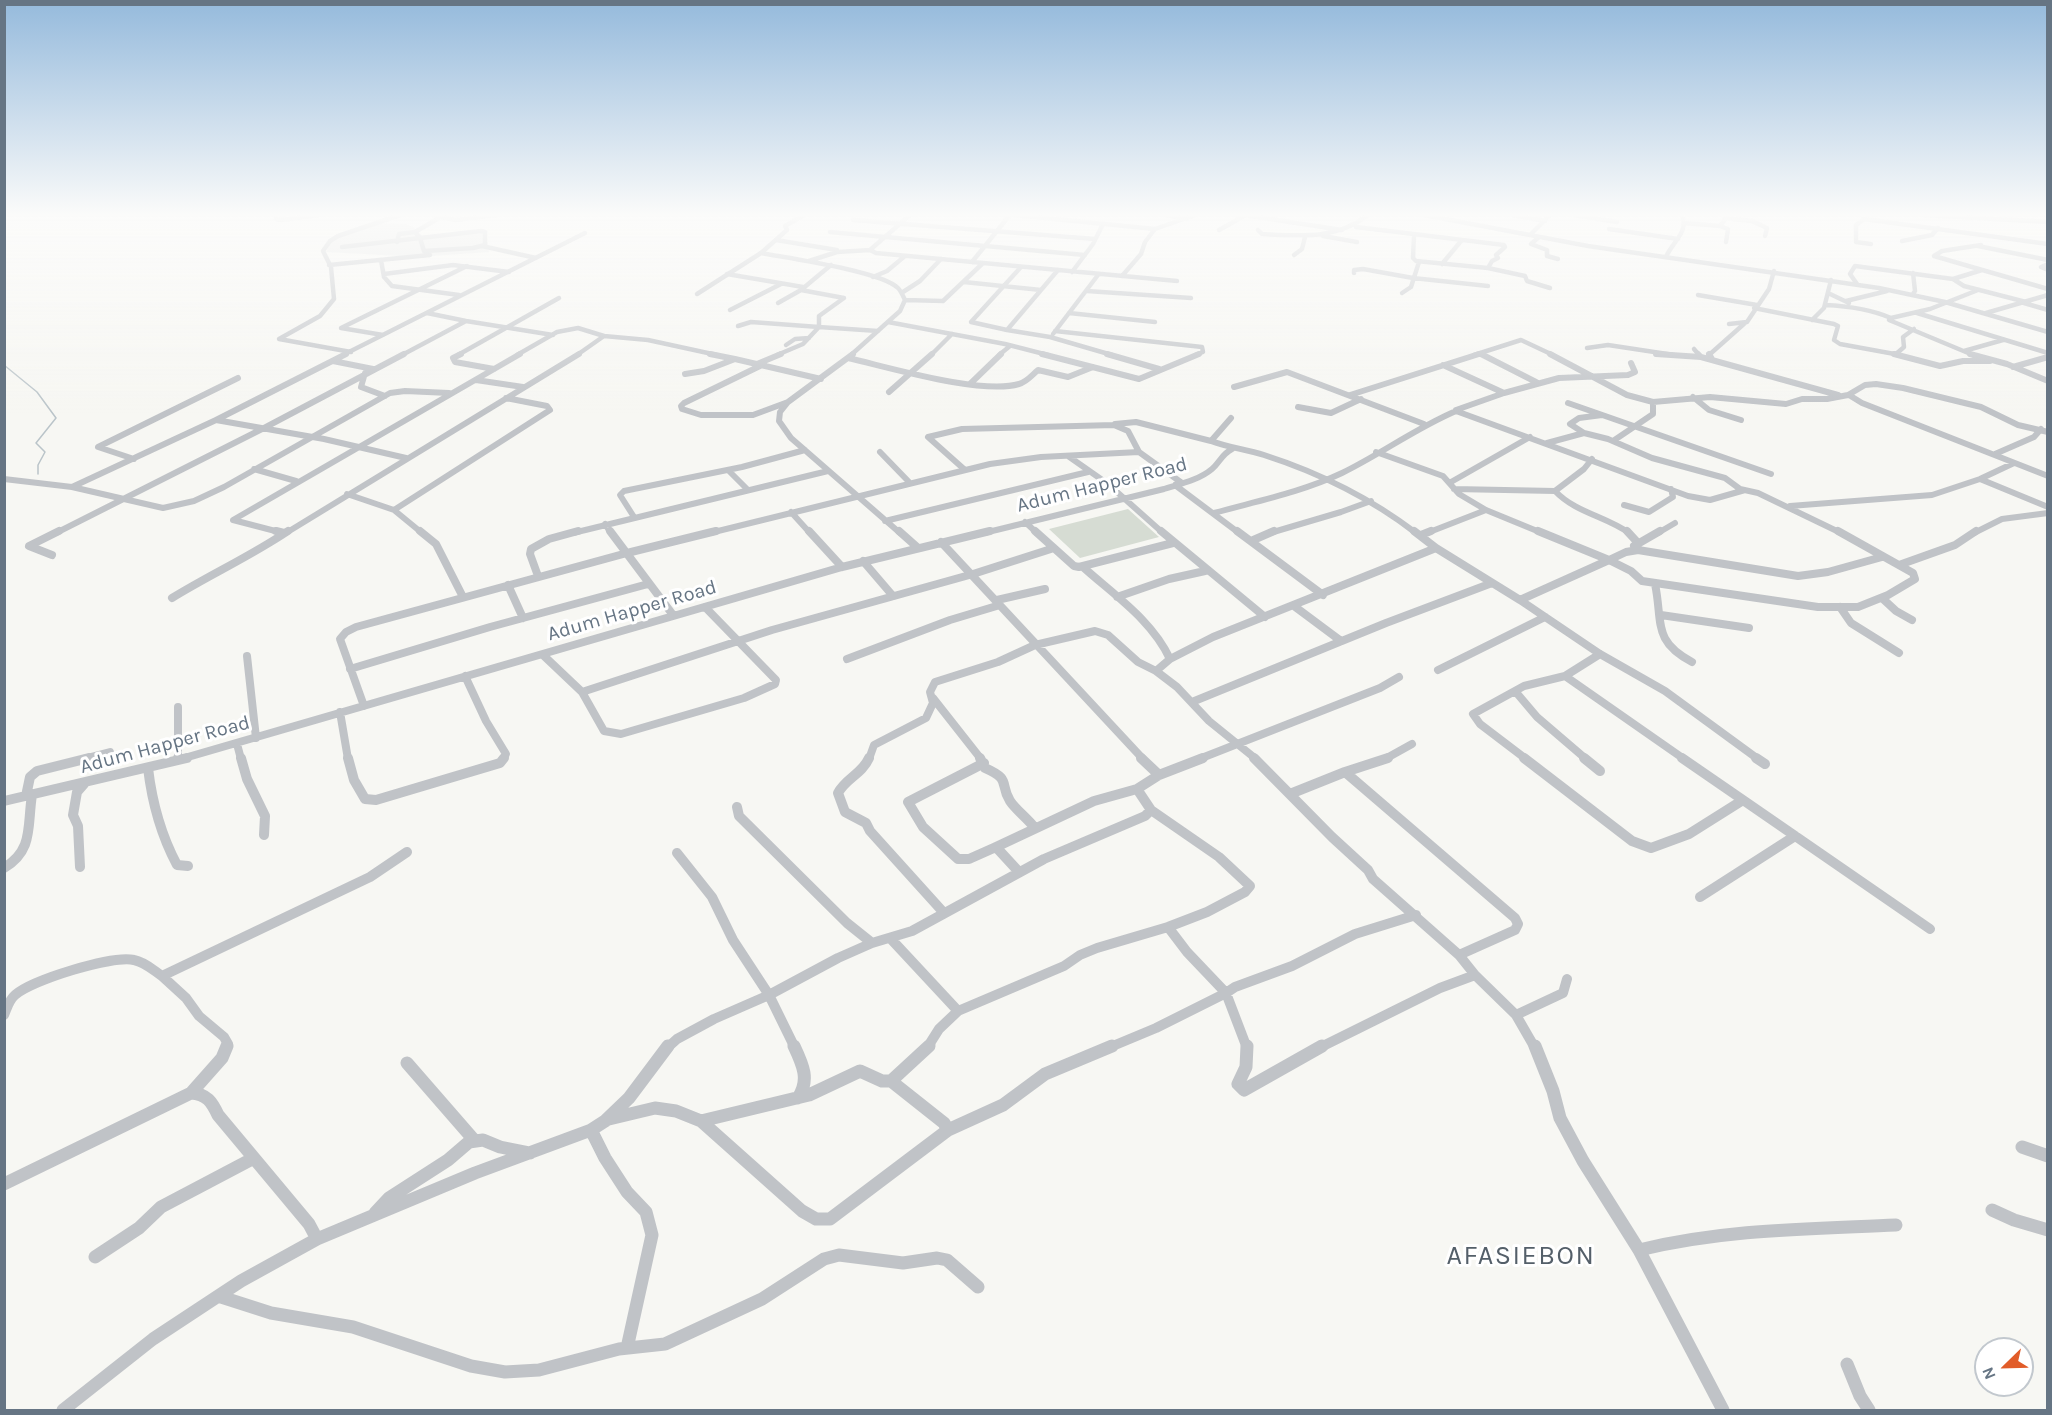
<!DOCTYPE html>
<html>
<head>
<meta charset="utf-8">
<style>
	body { margin:0 }
	#map { position:relative; width:2052px; height:1415px; overflow:hidden; background:#f7f7f3; font-family:Karla,sans-serif }
	canvas { display:block }
	.frame { position:absolute; inset:0; border:6px solid #667584; pointer-events:none }
	.north { position:absolute; left:1974px; top:1337px; width:60px; height:60px; box-sizing:border-box; background:#fff; border:2px solid #c2c8ce; border-radius:50%; rotate:247deg; font-size:16px; font-weight:700; line-height:24px; text-align:center; color:#667584 }
	.north::after { content:''; display:block; margin:auto; width:21px; height:27px; background:#e15c29; clip-path:polygon(50% 0,100% 100%,50% 72%,0 100%) }
</style>
</head>
<body>
<div id="map">
<canvas width="2052" height="1415"></canvas>
<div class="frame"></div>
<div class="north">N</div>
</div>
<script>
const ctx = document.querySelector('canvas').getContext('2d');
ctx.lineJoin = 'round';
function paint(path, color) { ctx.fillStyle = color; ctx.fill(path, 'evenodd'); }
function strokePath(path, color, width, dash) { ctx.strokeStyle = color; ctx.lineWidth = width; ctx.lineCap = dash ? 'butt' : 'round'; ctx.setLineDash(dash || []); ctx.stroke(path); }
function drawText(font, color, halo, rows, align = 'center') {
  ctx.font = font + ' Karla,sans-serif'; ctx.lineWidth = 6; ctx.setLineDash([]); ctx.textBaseline = 'middle'; ctx.strokeStyle = halo; ctx.fillStyle = color; for (const [text, x, y, turn = 0] of rows) {
    ctx.save(); ctx.translate(x, y); ctx.rotate((+turn || 0) * Math.PI / 180); ctx.textAlign = isNaN(turn) ? turn : align; if (halo) ctx.strokeText(text, 0, 0); ctx.fillText(text, 0, 0); ctx.restore();
  }
}
const built = new Path2D(`
	M 379,223 L 405,224 L 413,227 L 423,236 L 486,233 L 489,252 L 418,257 L 326,252 L 330,243 L 338,237 Z`);
const green = new Path2D(`
	M 1128,509 L 1159,537 L 1080,558 L 1049,529 Z`);
const stream = new Path2D(`
	M 4,365 L 37,392 L 56,418 L 36,443 L 45,452 L 38,465 L 38,474`);
const minorFar4 = new Path2D(`
	M 276,215 L 276,219 L 281,220 L 318,215
	M 433,215 L 455,220 L 496,215
	M 1014,215 L 1155,229
	M 1166,215 L 1187,219
	M 1244,215 L 1342,230
	M 1424,215 L 1588,246 L 1879,288 L 1945,302 L 2048,332
	M 1513,215 L 1545,221
	M 1574,215 L 1617,222
	M 1924,215 L 2048,222
	M 1726,218 L 1752,221 L 1767,228 L 1765,236
	M 853,220 L 1095,239
	M 1684,223 L 1720,226 L 1726,218 L 1724,215
	M 1720,226 L 1728,229 L 1726,242
	M 1356,227 L 1504,245 L 1505,247 L 1496,255 L 1498,258 L 1492,261 L 1488,268
	M 1609,229 L 1678,239
	M 1219,230 L 1246,215
	M 1258,230 L 1262,234 C 1300,236 1336,240 1368,215
	M 481,231 L 485,232 L 485,245 L 473,248 L 424,251 L 420,238 Z
	M 830,232 L 1085,255
	M 1414,235 L 1413,258 L 1416,261 L 1488,268 L 1525,276 L 1527,281 L 1550,288
	M 1530,235 L 1550,215
	M 1323,236 L 1357,242
	M 1539,237 L 1531,244 L 1547,250 L 1547,256 L 1558,259
	M 420,238 L 415,232 L 439,218
	M 776,240 L 837,250
	M 1902,241 L 1932,235 L 1938,228
	M 397,242 L 399,234 L 415,232
	M 1871,244 L 1856,242 L 1856,225 L 1864,219 L 2048,244
	M 482,246 L 536,258
	M 1978,246 L 2048,260
	M 342,247 L 420,238
	M 870,250 L 876,253 L 1177,281
	M 761,253 C 787,258 881,271 898,288 C 901,291 903,296 905,300 L 900,311 L 851,355
	M 1294,255 L 1302,249 L 1305,237
	M 1934,256 L 2048,289
	M 1934,256 L 1942,251 L 1981,245
	M 1666,257 C 1672,242 1689,233 1682,215
	M 381,260 L 384,277 L 392,286 L 459,295
	M 809,261 L 837,252 L 870,250 L 910,215
	M 972,262 L 1009,216
	M 1442,264 L 1461,241
	M 2048,264 L 2041,267 L 2048,270
	M 329,265 L 430,255
	M 1058,270 L 1007,330 L 1050,337 L 1112,355
	M 1072,272 L 1093,244 L 1103,224
	M 1354,273 L 1354,270 L 1363,269 L 1413,278 L 1488,286
	M 384,274 L 453,265 L 509,272
	M 727,274 L 803,287
	M 1122,276 L 1141,254 L 1145,242 L 1155,229 L 1195,215
	M 873,277 L 887,271 L 905,256
	M 1953,279 L 1964,286 L 2026,302
	M 964,282 L 1041,290
	M 1857,284 L 1850,274 L 1855,266 L 1953,279 L 1982,270
	M 801,290 L 844,298 L 819,316 L 819,327 L 878,331
	M 1087,291 L 1191,298
	M 903,292 L 920,281 L 941,259
	M 1402,293 L 1411,287 L 1419,262
	M 1828,293 L 1849,303
	M 697,294 L 761,253 L 787,230 L 785,226 L 804,215
	M 1698,295 L 1757,305
	M 1912,295 L 1915,291 L 1913,273
	M 905,300 L 943,301 L 982,264
	M 1846,301 L 1887,291
	M 778,303 L 801,290 L 831,265
	M 2024,303 L 2048,310
	M 1825,305 C 1848,306 1870,309 1891,318 L 1889,320 L 1973,355
	M 1754,308 L 1834,324 L 1838,326 L 1834,340 L 1840,344 L 1900,355
	M 730,310 L 781,284
	M 427,313 L 466,321
	M 1069,313 L 1155,322
	M 1917,313 L 2048,353
	M 1986,313 L 2048,295
	M 1891,318 L 1930,309 L 1978,290
	M 1812,320 L 1824,308 L 1831,280
	M 888,322 L 1005,344 L 1048,355
	M 1729,324 L 1747,322 L 1769,289 L 1774,271
	M 738,326 L 751,322 L 819,327
	M 1007,330 L 971,322 L 1021,267
	M 1055,331 L 1202,347 L 1203,352 L 1195,355
	M 1053,334 L 1098,275
	M 383,335 L 341,328 L 467,266
	M 604,336 L 648,340 L 717,355
	M 786,345 L 795,339 L 809,338
	M 1587,348 L 1608,345 L 1674,355
	M 1694,349 L 1699,355
	M 1964,351 L 2003,340
	M 351,352 L 279,339 L 320,316 L 334,299 L 331,267 L 323,251 L 330,241 L 338,236 L 400,215
	M 1481,354 L 1483,355
	M 1896,354 L 1904,347 L 1903,337 L 1914,329
	M 343,355 L 585,233
	M 402,355 L 466,321 L 553,335
	M 458,355 L 559,298
	M 517,355 L 557,332 L 578,328 L 604,336 L 577,355
	M 777,355 L 803,344 L 819,327
	M 931,355 L 952,334
	M 999,355 L 1010,346
	M 1474,355 L 1521,340 L 1553,355
	M 1709,355 L 1745,323`);
const minorFar3 = new Path2D(`
	M 461,354 L 453,358 L 455,362 L 494,369
	M 710,354 L 735,359
	M 853,354 L 788,402 L 780,412 L 779,421 L 791,438 L 900,533
	M 1042,354 L 1139,379 L 1199,354
	M 1107,354 L 1159,369
	M 1481,354 L 1536,382
	M 1550,354 L 1627,395 L 1653,402 L 1710,397 L 1786,404 L 1802,399 L 1827,399 L 1848,395 L 1865,385 L 1876,384 L 1903,388 L 1981,407 L 2018,425 L 2048,432
	M 1656,354 L 1701,357
	M 1698,354 L 1701,357 L 1838,395
	M 1709,354 L 1712,359
	M 1894,354 L 1940,366 L 1963,361 L 1990,361
	M 1970,354 L 2007,364 L 2048,381
	M 848,358 C 888,367 981,395 1019,384 C 1027,382 1032,375 1038,370 L 1068,377 L 1093,367
	M 333,361 L 373,369
	M 757,364 L 781,354
	M 762,365 L 684,403 L 681,406 L 682,409 L 701,415 L 753,415 L 788,402
	M 1443,365 L 1504,393 L 1456,410
	M 2013,367 L 2048,357
	M 365,373 L 361,387 L 385,396
	M 685,374 L 704,371 L 735,359 L 821,379
	M 476,380 L 523,387
	M 971,383 L 1001,354
	M 1234,387 L 1287,372 L 1424,424
	M 889,392 L 932,354
	M 1504,393 L 1559,378 L 1628,375 L 1635,372 L 1631,363
	M 1350,395 L 1479,354
	M 1849,395 L 1862,403 L 2048,476
	M 1693,397 L 1709,410 L 1741,420
	M 1568,403 L 1771,474
	M 1298,407 L 1331,413 L 1361,399
	M 1602,415 L 1579,418 L 1570,424 L 1584,433 L 1608,439 L 1652,458 L 1725,478 L 1740,489 L 1758,493 L 1841,533
	M 1231,418 L 1211,441 C 1230,448 1246,449 1264,455 C 1320,473 1369,497 1416,533
	M 216,420 L 346,354
	M 1115,424 L 1136,422 L 1211,441
	M 1613,441 L 1653,414 L 1653,402
	M 1547,443 L 1584,433
	M 880,452 L 910,483
	M 1376,452 L 1443,476 L 1459,494 L 1486,510 L 1542,533
	M 1995,454 L 2034,437 L 2041,429
	M 1068,456 L 1108,484 L 1163,533
	M 134,459 L 98,447 L 238,378
	M 1592,459 L 1584,469 L 1555,491 C 1576,513 1605,516 1629,533
	M 254,469 L 296,481
	M 728,470 L 748,490
	M 965,470 L 928,437 L 962,429 L 1114,425 L 1128,431 L 1139,452 L 1182,483
	M 4,479 L 72,487 L 163,508 L 194,501 L 224,487 L 390,393 L 405,391 L 449,393
	M 1980,479 L 2048,507
	M 1451,482 L 1530,437
	M 1175,485 L 1239,533
	M 72,487 L 216,420 L 324,439 L 406,458
	M 1454,489 L 1555,491
	M 347,494 L 394,510 L 422,533
	M 1624,505 L 1649,512 L 1673,497 L 1671,489
	M 1790,506 L 1932,495 L 1980,479 L 2014,463
	M 394,510 L 550,410 L 547,406 L 506,398
	M 791,512 L 810,533
	M 1214,513 C 1257,501 1302,492 1342,473 C 1381,454 1416,428 1456,411 L 1688,496 L 1710,500 L 1745,490
	M 634,517 L 620,495 L 624,491 L 742,467 L 805,450
	M 885,521 L 1088,472
	M 1025,522 L 1037,533
	M 605,524 L 611,533
	M 56,533 L 264,428 L 404,354
	M 283,533 L 233,520 L 520,354
	M 286,533 L 579,354
	M 573,533 L 828,471
	M 710,533 L 990,464 L 1041,457 L 1139,452
	M 984,533 L 1164,489 C 1180,484 1199,480 1212,469 C 1220,462 1222,454 1232,449
	M 1270,533 L 1341,512 L 1371,501
	M 1427,533 L 1486,510
	M 1658,533 L 1675,523
	M 1974,533 L 2002,519 L 2048,513`);
const minorFar2 = new Path2D(`
	M 276,531 L 284,533
	M 420,531 L 436,544 L 463,597
	M 610,531 L 673,615
	M 809,531 L 842,567
	M 899,531 L 917,547
	M 1035,531 L 1074,566 L 1079,567 L 1173,543
	M 1161,531 L 1265,617
	M 1237,531 L 1323,595
	M 1414,531 L 1436,548 L 1520,600 L 1609,560 L 1631,571 L 1642,581 L 1818,607 L 1858,607 L 1888,595 L 1915,579 L 1913,573 L 1838,531
	M 1538,531 L 1609,560 L 1626,552 L 1638,550 L 1798,576 L 1828,572 L 1882,557
	M 1627,531 L 1638,543
	M 1421,535 L 1431,531
	M 1251,541 L 1274,531
	M 941,542 L 1143,759
	M 1634,546 L 1660,531
	M 52,555 L 29,546 L 59,531
	M 863,561 L 893,596
	M 1899,565 L 1955,545 L 1976,531
	M 1083,567 C 1114,595 1152,620 1170,659
	M 538,576 L 530,554 L 531,549 L 549,539 L 578,531
	M 1655,584 C 1663,622 1652,641 1692,662
	M 508,585 L 523,618
	M 1117,597 L 1169,579 L 1205,571
	M 172,598 C 211,574 251,556 288,531
	M 1882,598 L 1896,611 L 1912,620
	M 997,600 L 1045,589
	M 1520,600 L 1600,654 L 1665,691 L 1758,759
	M 1294,606 L 1341,641
	M 1840,607 L 1851,623 L 1899,653
	M 1661,615 L 1749,628
	M 543,655 L 582,692 L 604,731 L 621,734 L 744,698 L 775,684 L 776,680 L 705,607
	M 247,656 L 256,738
	M 847,659 L 950,620 L 1000,605
	M 350,669 L 490,627 L 648,584
	M 1438,670 L 1545,617
	M 1156,671 L 1170,659 L 1213,637 L 1436,548
	M 465,676 L 486,721 L 506,754 L 503,759
	M 1565,676 L 1684,759
	M 1565,676 L 1600,654
	M 1515,691 L 1537,717 L 1586,759
	M 582,692 L 772,630 L 973,574 L 1054,548
	M 933,698 L 981,759
	M 1192,702 L 1386,623 L 1492,583
	M 364,706 L 340,639 L 346,632 L 356,627 L 627,553 L 716,531
	M 178,707 L 178,759
	M 340,712 L 348,759
	M 237,744 L 241,759
	M 83,759 L 110,752
	M 181,759 L 842,567 L 990,531
	M 869,759 L 874,745 L 926,718 L 933,703 L 930,692 L 935,682 L 998,662 L 1035,645 L 1095,631 L 1108,635 L 1138,662 L 1156,671 L 1177,687 L 1209,721 L 1256,759
	M 1199,759 L 1380,688 L 1399,677
	M 1385,759 L 1412,744
	M 1526,759 L 1480,724 L 1473,714 L 1524,686 L 1565,676`);
const minorFar1 = new Path2D(`
	M 178,758 L 178,760
	M 241,758 L 247,779 L 265,816 L 264,835
	M 348,758 L 354,780 L 365,799 L 376,800 L 500,763 L 504,758
	M 869,758 C 862,774 846,778 838,793 L 845,812 L 866,823 L 870,831 L 944,913
	M 980,758 L 985,768 C 1012,780 999,783 1010,801 C 1016,810 1027,818 1034,827
	M 1141,758 L 1159,775
	M 1254,758 L 1332,837 L 1368,870 L 1373,879 L 1459,955 L 1475,975 L 1516,1015 L 1535,1048
	M 1524,758 L 1632,841 L 1651,848 L 1689,834 L 1743,800 L 1682,758
	M 1584,758 L 1600,771
	M 1756,758 L 1765,764
	M 984,763 L 908,802 L 923,827 L 958,859 L 969,859 L 996,847
	M 148,768 C 152,802 161,835 177,865 L 188,866
	M 1345,772 L 1388,758
	M 1290,794 L 1345,772 L 1515,918 L 1518,924 L 1515,930 L 1459,955
	M 26,796 L 30,777 L 37,771 L 89,758
	M 1743,800 L 1930,929
	M 4,801 L 187,758
	M 737,807 L 739,816 L 847,923 L 872,943
	M 677,853 L 712,897 L 733,940 L 769,995 L 795,1048
	M 80,867 L 78,826 L 73,815 L 77,792 L 84,784
	M 4,868 C 34,850 27,826 32,795
	M 1019,872 L 996,847 L 1094,801 L 1137,789
	M 1700,897 L 1795,836
	M 1168,927 L 1187,952 L 1226,993 L 1235,987 L 1292,966 L 1355,934 L 1416,915
	M 891,939 L 958,1011
	M 162,976 L 186,998 L 199,1016 L 224,1037 L 228,1044 L 227,1048
	M 4,1015 C 7,1008 9,1000 15,995 C 32,980 112,955 134,960 C 145,962 153,970 162,976 L 370,877 L 407,852
	M 1516,1015 L 1563,993 L 1567,979
	M 667,1048 L 677,1039 L 714,1019 L 769,995 L 838,958 L 872,943 L 912,931 L 1044,859 L 1145,816 L 1151,810 L 1137,789 L 1159,775 L 1203,758
	M 927,1048 L 939,1029 L 958,1011 L 1064,966 L 1080,955 L 1097,948 L 1168,927 L 1207,912 L 1245,892 L 1250,886 L 1219,857 L 1151,810
	M 1108,1048 L 1156,1028 L 1226,993 L 1247,1048
	M 1319,1048 L 1440,988 L 1475,975`);
const minor = new Path2D(`
	M 794,1046 C 803,1065 810,1080 798,1098
	M 1247,1046 L 1246,1067 L 1238,1084 L 1244,1090 L 1322,1046
	M 1535,1046 L 1553,1091 L 1560,1118 L 1583,1161 L 1639,1250 L 1723,1410
	M 407,1063 L 474,1140
	M 191,1093 L 222,1058 L 227,1046
	M 609,1119 L 655,1108 L 676,1111 L 701,1121 L 809,1095 L 860,1071 L 882,1081 L 891,1081 L 929,1046
	M 701,1121 L 802,1211 L 816,1219 L 830,1219 L 948,1130 L 944,1123 L 891,1081
	M 591,1130 L 605,1158 L 627,1192 L 646,1212 L 652,1235 L 627,1348
	M 948,1130 L 1003,1105 L 1045,1074 L 1112,1046
	M 2022,1147 L 2048,1156
	M 4,1184 L 191,1093 C 207,1094 212,1102 218,1115 L 309,1224 L 317,1239
	M 1992,1210 L 2014,1220 L 2048,1230
	M 375,1213 L 389,1198 L 448,1160 L 469,1142 L 483,1140 L 500,1147 L 530,1153
	M 1639,1250 C 1724,1229 1809,1229 1896,1225
	M 95,1257 L 139,1228 L 161,1207 L 254,1158
	M 218,1296 L 271,1313 L 353,1327 L 471,1366 L 505,1372 L 539,1370 L 619,1349 L 665,1344 L 762,1299 L 824,1259 L 839,1255 L 903,1263 L 937,1258 L 947,1260 L 978,1287
	M 1847,1364 L 1860,1396 L 1869,1410
	M 63,1410 L 153,1339 L 241,1281 L 317,1239 L 475,1173 L 591,1130 L 605,1121 L 629,1098 L 668,1046`);
const streetNames = [
	["Adum Happer Road",1102,485,-14],
	["Adum Happer Road",632,611,-16],
	["Adum Happer Road",165,745,-15]
];
const nearQuarternames = [
	["AFASIEBON",1521,1256]
];
paint(built, '#e7e8e7');
paint(green, '#d6dcd3');
strokePath(stream, '#bac4c9', 1.5);
strokePath(minorFar4, '#c0c3c7', 4.5);
strokePath(minorFar3, '#c0c3c7', 6);
strokePath(minorFar2, '#c0c3c7', 8);
strokePath(minorFar1, '#c0c3c7', 10);
strokePath(minor, '#c0c3c7', 13);
const sky = ctx.createLinearGradient(0, 0, 0, 413);
sky.addColorStop(0, '#95badc');
sky.addColorStop(0.52, '#fbfbfa');
sky.addColorStop(1, '#fbfbfa00');
ctx.fillStyle = sky;
ctx.fillRect(0, 0, 2052, 413);
drawText('20px', '#667584', '#fff', streetNames);
ctx.letterSpacing = '1.5px';
drawText('27px', '#545f69', '#fff', nearQuarternames);
ctx.letterSpacing = '0px';
</script>
</body>
</html>
